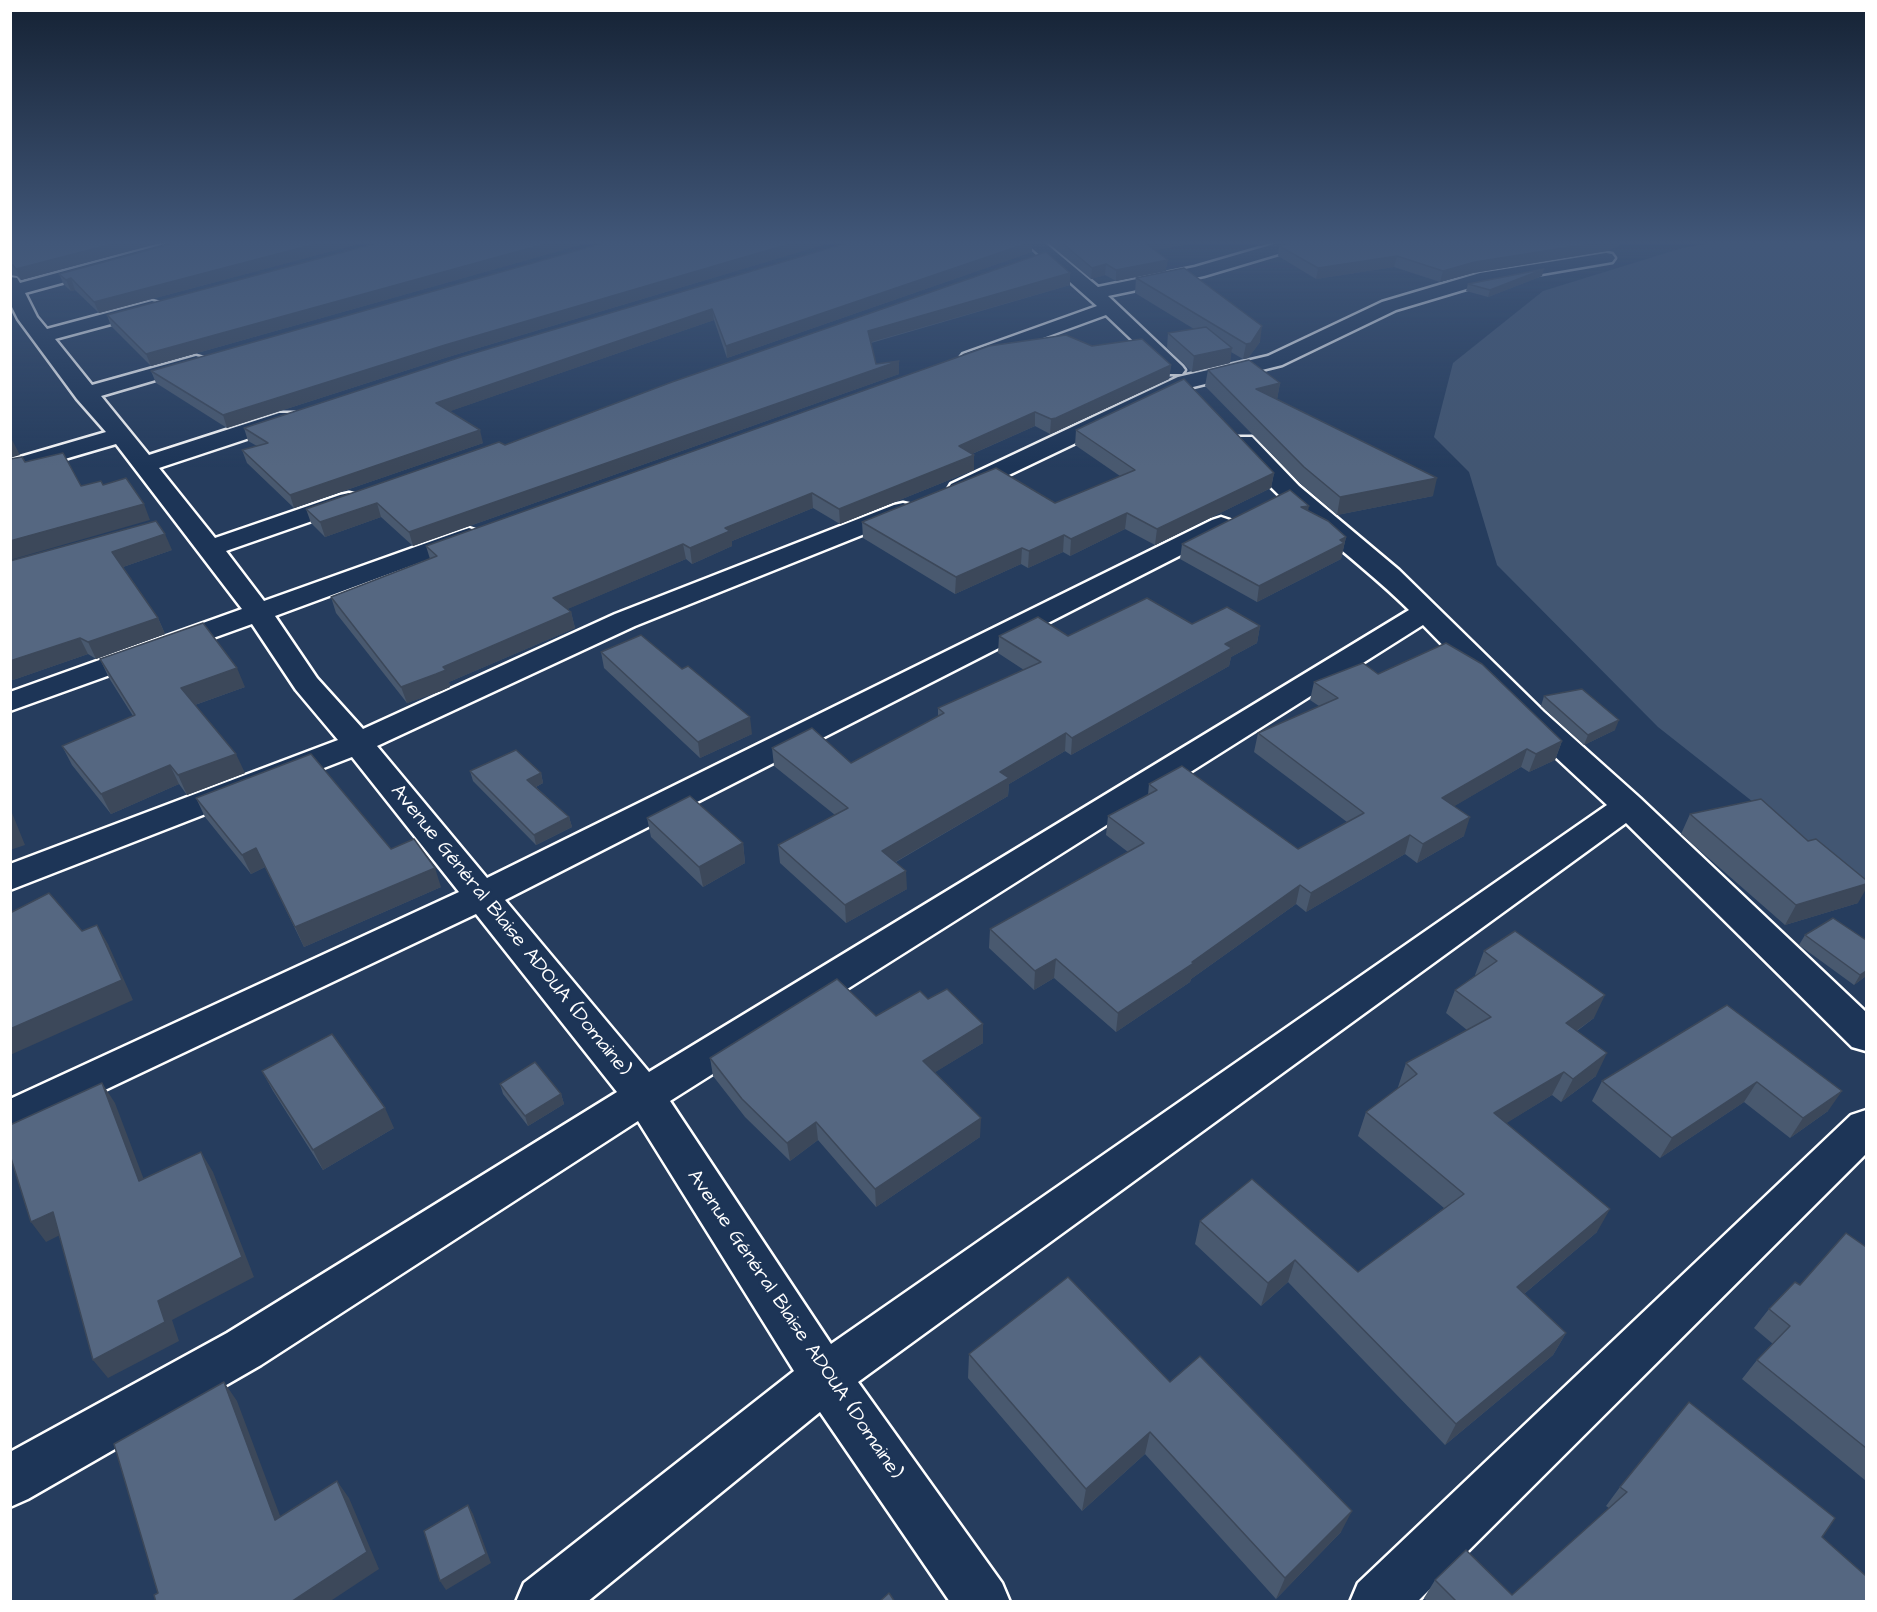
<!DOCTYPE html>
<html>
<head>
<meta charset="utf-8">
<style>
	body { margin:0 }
	#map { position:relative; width:1877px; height:1612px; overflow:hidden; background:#263d5e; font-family:"Architects Daughter",sans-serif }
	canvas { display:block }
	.frame { position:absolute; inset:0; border:12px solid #fff; pointer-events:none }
</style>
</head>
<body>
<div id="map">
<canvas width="1877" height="1612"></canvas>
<div class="frame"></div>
</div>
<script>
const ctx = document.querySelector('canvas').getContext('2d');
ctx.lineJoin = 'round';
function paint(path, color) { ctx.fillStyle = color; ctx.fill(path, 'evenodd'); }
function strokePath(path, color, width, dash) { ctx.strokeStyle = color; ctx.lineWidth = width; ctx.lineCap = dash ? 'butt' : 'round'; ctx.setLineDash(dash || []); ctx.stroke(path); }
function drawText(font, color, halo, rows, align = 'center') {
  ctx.font = font + ' "Architects Daughter",sans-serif'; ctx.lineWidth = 5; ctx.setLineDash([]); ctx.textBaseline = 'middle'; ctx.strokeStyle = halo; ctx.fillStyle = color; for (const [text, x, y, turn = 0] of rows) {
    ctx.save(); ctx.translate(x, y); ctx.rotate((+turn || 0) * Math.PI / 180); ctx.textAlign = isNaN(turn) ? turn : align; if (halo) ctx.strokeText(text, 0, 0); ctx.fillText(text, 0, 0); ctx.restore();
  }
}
const green = new Path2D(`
	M 1716,242 L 1866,242 L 1866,891 L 1658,727 L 1497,565 L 1469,472 L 1434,437 L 1453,363 L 1543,291 L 1682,248 Z`);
const street = new Path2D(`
	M 172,242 L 200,242 L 197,246 L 25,293 L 37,317 L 47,329 L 152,301 L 159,303 L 162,307 L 159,311 L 55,339 L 92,385 L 196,356 L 203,358 L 206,362 L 203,366 L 101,396 L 149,455 L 279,413 L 295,413 L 298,418 L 295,423 L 159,468 L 215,538 L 340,495 L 349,493 L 358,495 L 361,500 L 358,505 L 226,551 L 264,601 L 460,531 L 469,528 L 478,531 L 482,536 L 478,541 L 275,616 L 317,678 L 363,729 L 615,614 L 894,505 L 903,503 L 912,505 L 915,510 L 912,515 L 635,626 L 377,746 L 487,878 L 1212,520 L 1221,517 L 1230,520 L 1234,525 L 1230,530 L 505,900 L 649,1072 L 1409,610 C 1354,555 1276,505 1233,442 L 1236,437 L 1252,437 L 1299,486 L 1399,570 L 1544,712 L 1640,798 L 1866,1012 L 1866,1051 L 1852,1047 L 1626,823 L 858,1382 L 1002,1583 L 1010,1602 L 950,1602 L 820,1412 L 587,1602 L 516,1602 L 524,1583 L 794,1371 L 638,1121 L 261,1365 L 28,1499 L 10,1507 L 10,1452 L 227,1333 L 617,1092 L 476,914 L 10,1135 L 10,1099 L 459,892 L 352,757 L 10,890 L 10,864 L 338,740 L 296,690 L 252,624 L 10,711 L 10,692 L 242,609 L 116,444 L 10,475 L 10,460 L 106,432 L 77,399 L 18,319 L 10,303 L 10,277 L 17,278 L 20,283 ZM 1423,625 L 1522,726 L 1607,805 L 831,1344 L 670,1101 Z
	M 1025,242 L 1044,242 L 1098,287 L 1195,267 L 1281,242 L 1308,242 L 1305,246 L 1204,276 L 1108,296 L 1182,366 L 1185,370 L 1182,374 L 1168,374 L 1106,315 L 977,362 L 963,362 L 960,358 L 963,354 L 1097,306 Z
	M 1606,253 L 1612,254 L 1615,258 L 1612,262 L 1483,284 L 1396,310 L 1282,365 L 1193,387 L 969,494 L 960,496 L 951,494 L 948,489 L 951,484 L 1178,377 L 1268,356 L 1382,302 L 1480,273 Z
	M 1866,1110 L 1866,1154 L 1417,1602 L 1350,1602 L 1358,1583 L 1851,1115 Z`);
const wall = new Path2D(`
	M 10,242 L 21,280 L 17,276 L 10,275 Z
	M 178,242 L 366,242 L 99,313 L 75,290 L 71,291 L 64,285 L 59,274 Z
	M 381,242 L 591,242 L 151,366 L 111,326 L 107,315 Z
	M 607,242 L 833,242 L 448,357 L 227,428 L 156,383 L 151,371 Z
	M 850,242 L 1032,242 L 1032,252 L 727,358 L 714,320 L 450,411 L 483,443 L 294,508 L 247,463 L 242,450 L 257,446 L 248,441 L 244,428 Z
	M 1047,242 L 1201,242 L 1155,250 L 1166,271 L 1116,281 L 1105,275 L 1091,279 Z
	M 1253,242 L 1274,242 L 1260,246 Z
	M 1279,246 L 1619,246 L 1607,251 L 1473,273 L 1440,282 L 1394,267 L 1316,279 L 1278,256 Z
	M 1070,273 L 1070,285 L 871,343 L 876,364 L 899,374 L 413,546 L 381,517 L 325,537 L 311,523 L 306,509 L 505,445 Z
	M 1542,276 L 1488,297 L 1466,291 L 1468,284 Z
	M 1136,278 L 1260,342 L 1248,358 L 1243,359 L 1231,352 L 1230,363 L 1192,372 L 1167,348 L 1168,333 L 1194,329 L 1135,293 Z
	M 1092,346 L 1171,365 L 1169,379 L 1055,432 L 1050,434 L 1035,426 L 972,454 L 974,470 L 840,524 L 813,508 L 732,541 L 732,546 L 692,564 L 686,559 L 567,609 L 571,612 L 575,628 L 449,682 L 450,687 L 441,691 L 407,703 L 336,613 L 331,597 L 430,559 L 426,546 Z
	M 1208,370 L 1280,383 L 1277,399 L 1433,496 L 1337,515 L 1301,484 L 1205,386 Z
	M 1076,430 L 1274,473 L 1271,488 L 1155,545 L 1125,529 L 1070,556 L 1063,552 L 1028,568 L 1021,564 L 955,594 L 863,538 L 862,522 L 1055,503 L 1120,476 L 1075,445 Z
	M 1346,537 L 1341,559 L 1257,602 L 1180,559 L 1182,544 Z
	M 172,550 L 123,567 L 158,618 L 165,634 L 96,659 L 88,654 L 13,680 L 10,677 L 10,561 Z
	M 1192,624 L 1260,626 L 1257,643 L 1231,657 L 1229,666 L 1071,755 L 1065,751 L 1009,784 L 1008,796 L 896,862 L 907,889 L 846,923 L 780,863 L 778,845 L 835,815 L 774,766 L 772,748 L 851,763 L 938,716 L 938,708 L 1024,670 L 998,653 L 999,636 L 1068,636 Z
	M 601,652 L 752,734 L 700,758 L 604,668 Z
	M 100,659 L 245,687 L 195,705 L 245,773 L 187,795 L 179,784 L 111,814 L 72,765 L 62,746 L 133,716 L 109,678 Z
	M 1378,674 L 1562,741 L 1555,760 L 1529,772 L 1521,767 L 1454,806 L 1464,836 L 1417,863 L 1405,854 L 1306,912 L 1296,904 L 1191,979 L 1190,982 L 1116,1032 L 1054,978 L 1034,990 L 989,948 L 990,929 L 1128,852 L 1106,835 L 1108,816 L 1148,795 L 1149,784 L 1298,849 L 1347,822 L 1254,752 L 1258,733 L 1319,706 L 1310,700 L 1314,682 Z
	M 1544,696 L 1615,730 L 1584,745 L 1541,706 Z
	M 470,771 L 541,773 L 543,783 L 536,787 L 569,817 L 572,827 L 536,845 L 473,781 Z
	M 196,798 L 391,849 L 441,887 L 304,947 L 265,867 L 251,874 L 205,817 Z
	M 1690,814 L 1858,903 L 1785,925 L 1681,834 Z
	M 647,818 L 743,843 L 745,863 L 703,887 L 651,837 Z
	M 1805,935 L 1866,940 L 1866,976 L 1854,985 L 1799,945 Z
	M 1484,951 L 1594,1018 L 1577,1031 L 1596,1076 L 1561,1102 L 1552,1095 L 1506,1123 L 1597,1232 L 1524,1294 L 1566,1333 L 1553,1355 L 1445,1445 L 1288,1282 L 1261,1306 L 1195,1244 L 1200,1221 L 1358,1272 L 1444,1208 L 1358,1136 L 1366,1112 L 1399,1088 L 1398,1087 L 1406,1063 L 1467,1030 L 1446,1013 L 1455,990 L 1476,975 L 1475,975 Z
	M 928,999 L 983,1043 L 935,1072 L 980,1137 L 876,1207 L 818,1140 L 790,1161 L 745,1117 L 713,1076 L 710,1058 L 876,1016 Z
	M 1727,1005 L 1828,1111 L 1790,1138 L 1744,1102 L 1660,1158 L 1592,1101 L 1602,1081 Z
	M 262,1071 L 394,1128 L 323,1170 L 273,1091 Z
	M 500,1084 L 561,1094 L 564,1104 L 528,1126 L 503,1094 Z
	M 1866,1247 L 1866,1481 L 1742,1379 L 1757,1360 L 1773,1344 L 1754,1328 L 1769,1309 L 1800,1285 Z
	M 969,1354 L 1170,1382 L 1341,1532 L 1276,1599 L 1145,1454 L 1082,1511 L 968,1378 Z
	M 1620,1487 L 1822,1537 L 1866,1602 L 1428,1602 L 1424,1598 L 1435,1580 L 1512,1595 L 1609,1508 L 1606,1506 Z`);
const shadedWall = new Path2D(`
	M 120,242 L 164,242 L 21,280 L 16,269 Z
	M 323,242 L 366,242 L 99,313 L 94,302 Z
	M 552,242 L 591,242 L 151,366 L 146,354 Z
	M 796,242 L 833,242 L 448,357 L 227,428 L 223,415 L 445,345 Z
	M 1032,242 L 1032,252 L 727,358 L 726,346 Z
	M 1144,242 L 1201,242 L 1143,253 Z
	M 1260,242 L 1274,242 L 1260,246 Z
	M 1601,242 L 1621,242 L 1619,246 L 1607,251 L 1473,273 L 1440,282 L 1443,271 L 1475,262 Z
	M 1397,256 L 1394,267 L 1316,279 L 1318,268 Z
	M 1168,260 L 1166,271 L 1116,281 L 1116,270 Z
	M 1106,264 L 1105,275 L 1091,279 L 1092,268 Z
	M 1544,269 L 1542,276 L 1488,297 L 1490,290 Z
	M 1070,273 L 1070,285 L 868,343 L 868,331 Z
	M 71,278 L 75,290 L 71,291 L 66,280 Z
	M 712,309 L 714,320 L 439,415 L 436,403 Z
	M 1262,326 L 1260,342 L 1248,358 L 1243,359 L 1246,344 Z
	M 1232,348 L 1230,363 L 1192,372 L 1194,356 Z
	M 899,361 L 899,374 L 413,546 L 409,532 Z
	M 1171,365 L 1169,379 L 1055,432 L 1050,434 L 1051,419 Z
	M 1280,383 L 1277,400 L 1256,389 Z
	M 1035,412 L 1035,426 L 958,460 L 959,446 Z
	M 480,430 L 483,443 L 294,508 L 290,495 Z
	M 12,440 L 20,455 L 10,458 L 10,441 Z
	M 974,455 L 974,470 L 840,524 L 839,509 Z
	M 1274,473 L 1271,488 L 1155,545 L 1157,529 Z
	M 1437,478 L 1433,496 L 1337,515 L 1340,497 Z
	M 812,493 L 813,508 L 732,541 L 732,546 L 692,564 L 690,548 L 725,528 Z
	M 377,503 L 381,517 L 325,537 L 320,522 Z
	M 144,504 L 150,520 L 10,560 L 10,541 Z
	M 1309,506 L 1306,521 L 1301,507 Z
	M 1127,513 L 1125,529 L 1070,556 L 1071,539 Z
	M 165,534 L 172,550 L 120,568 L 112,552 Z
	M 1064,535 L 1063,552 L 1028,568 L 1029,551 Z
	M 1346,537 L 1341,559 L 1257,602 L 1259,586 Z
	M 683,544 L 686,559 L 556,614 L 553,598 Z
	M 1022,548 L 1021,564 L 955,594 L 956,577 Z
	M 571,612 L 575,628 L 449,682 L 450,687 L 441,691 L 407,703 L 401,687 L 443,667 Z
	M 158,618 L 165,634 L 96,659 L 88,642 Z
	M 1260,626 L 1257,643 L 1231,657 L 1229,666 L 1071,755 L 1072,738 L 1225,644 Z
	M 80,638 L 88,654 L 13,680 L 10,676 L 10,661 Z
	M 237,668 L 245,687 L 189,707 L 181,688 Z
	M 750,717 L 752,734 L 700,758 L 698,742 Z
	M 1619,720 L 1615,730 L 1584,745 L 1588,735 Z
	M 1066,733 L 1065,751 L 1009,784 L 1008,796 L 883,869 L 882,851 L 1000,772 Z
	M 1562,741 L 1555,760 L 1529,772 L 1536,754 Z
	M 1527,749 L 1521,767 L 1436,817 L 1442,798 Z
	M 236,754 L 245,773 L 187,795 L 178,775 Z
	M 170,765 L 179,784 L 111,814 L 101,794 Z
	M 541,773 L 543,783 L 530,790 L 527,780 Z
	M 10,808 L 25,845 L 10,850 Z
	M 569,817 L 572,827 L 536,845 L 534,835 Z
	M 1470,817 L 1464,836 L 1417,863 L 1423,844 Z
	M 1410,835 L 1405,854 L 1306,912 L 1311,893 Z
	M 743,843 L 745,863 L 703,887 L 699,867 Z
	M 256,848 L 265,867 L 251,874 L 242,855 Z
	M 435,868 L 441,887 L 304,947 L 295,927 Z
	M 906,871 L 907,889 L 846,923 L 845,905 Z
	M 1866,884 L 1866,889 L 1858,903 L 1785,925 L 1796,905 Z
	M 1300,885 L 1296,904 L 1191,979 L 1190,982 L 1116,1032 L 1118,1013 Z
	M 97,925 L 108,944 L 133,1000 L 10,1055 L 10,1029 Z
	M 1056,959 L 1054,978 L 1034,990 L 1035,971 Z
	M 1866,971 L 1866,976 L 1854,985 L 1860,975 Z
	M 1605,995 L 1594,1018 L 1555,1046 L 1566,1023 Z
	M 983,1024 L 983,1043 L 924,1079 L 923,1061 Z
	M 1607,1053 L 1596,1076 L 1561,1102 L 1573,1079 Z
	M 1564,1072 L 1552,1095 L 1484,1137 L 1494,1113 Z
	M 1757,1082 L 1744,1102 L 1660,1158 L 1672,1138 Z
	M 102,1083 L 115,1103 L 152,1201 L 139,1181 Z
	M 1842,1091 L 1828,1111 L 1790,1138 L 1803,1118 Z
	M 561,1094 L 564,1104 L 528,1126 L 525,1116 Z
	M 385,1108 L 394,1128 L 323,1170 L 313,1150 Z
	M 981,1118 L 980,1137 L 876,1207 L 875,1189 Z
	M 816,1122 L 818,1140 L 790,1161 L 787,1143 Z
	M 201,1152 L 213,1172 L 254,1277 L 172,1320 L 179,1341 L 108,1378 L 93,1360 L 158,1301 Z
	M 1610,1209 L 1597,1232 L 1505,1310 L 1517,1287 Z
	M 53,1212 L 68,1231 L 46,1242 L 31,1222 Z
	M 1295,1260 L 1288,1282 L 1261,1306 L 1268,1283 Z
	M 1566,1333 L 1553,1355 L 1445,1445 L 1456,1424 Z
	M 224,1382 L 237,1401 L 288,1537 L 275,1520 Z
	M 1150,1432 L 1145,1454 L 1082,1511 L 1086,1489 Z
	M 337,1481 L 349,1498 L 379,1569 L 329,1602 L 291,1602 Z
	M 468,1505 L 473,1514 L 491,1563 L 446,1590 L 440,1581 Z
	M 1352,1511 L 1341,1532 L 1276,1599 L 1285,1578 Z`);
const building = new Path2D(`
	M 10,242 L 120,242 L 16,269 L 13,265 L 10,265 Z
	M 178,242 L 323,242 L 94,302 L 71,278 L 66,280 L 59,274 Z
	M 381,242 L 552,242 L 146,354 L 107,315 Z
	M 607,242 L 796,242 L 445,345 L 223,415 L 151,371 Z
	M 850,242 L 1031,242 L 726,346 L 712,309 L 436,403 L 480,430 L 290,495 L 242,450 L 268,443 L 244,428 L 461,357 Z
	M 1061,242 L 1146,242 L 1144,242 L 1168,260 L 1116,270 L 1106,264 L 1092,268 Z
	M 1293,242 L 1601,242 L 1475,262 L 1443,271 L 1397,256 L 1318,268 L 1279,246 Z
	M 1046,252 L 1070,273 L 868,331 L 876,364 L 899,361 L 409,532 L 377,503 L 320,522 L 306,509 L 499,442 L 505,445 L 672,382 Z
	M 1184,268 L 1262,326 L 1251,343 L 1246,344 L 1136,278 Z
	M 1544,269 L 1490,290 L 1468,284 Z
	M 1206,327 L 1232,348 L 1194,356 L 1168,333 Z
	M 1066,335 L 1092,346 L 1142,339 L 1171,365 L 1056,418 L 1051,419 L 1035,412 L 959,446 L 974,455 L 839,509 L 812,493 L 725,528 L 730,531 L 690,548 L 683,544 L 553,598 L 571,612 L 443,667 L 446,670 L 436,674 L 401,687 L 331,597 L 437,556 L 426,546 L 989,346 Z
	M 1249,360 L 1280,383 L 1256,389 L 1437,478 L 1340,497 L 1304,467 L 1208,370 Z
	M 1184,379 L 1274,473 L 1157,529 L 1127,513 L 1071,539 L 1064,535 L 1029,551 L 1022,548 L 956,577 L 862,522 L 996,468 L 1055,503 L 1135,470 L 1076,430 Z
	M 63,453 L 81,486 L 101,481 L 103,485 L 126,478 L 144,504 L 10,541 L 10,459 L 22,457 L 25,462 Z
	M 1290,490 L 1309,506 L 1301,507 L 1328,521 L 1346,537 L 1340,540 L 1344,543 L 1259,586 L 1182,544 Z
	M 156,521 L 165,534 L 112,552 L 158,618 L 88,642 L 80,638 L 10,661 L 10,561 Z
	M 1147,598 L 1192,624 L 1227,607 L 1260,626 L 1225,644 L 1232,648 L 1072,738 L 1066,733 L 1000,772 L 1009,778 L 882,851 L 906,871 L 845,905 L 778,845 L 848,808 L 772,748 L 812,728 L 851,763 L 944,713 L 938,708 L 1041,662 L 999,636 L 1038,617 L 1068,636 Z
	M 203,623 L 237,668 L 181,688 L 236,754 L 178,775 L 170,765 L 101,794 L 62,746 L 135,715 L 100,659 Z
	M 641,635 L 682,669 L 688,666 L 750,717 L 698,742 L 601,652 Z
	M 1446,643 L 1482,664 L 1562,741 L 1536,754 L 1527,749 L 1442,798 L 1470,817 L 1423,844 L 1410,835 L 1311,893 L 1300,885 L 1192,962 L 1194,963 L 1118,1013 L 1056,959 L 1035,971 L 990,929 L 1144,843 L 1108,816 L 1157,790 L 1149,784 L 1182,766 L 1298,849 L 1364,813 L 1258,733 L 1338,698 L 1314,682 L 1363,663 L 1378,674 Z
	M 1582,689 L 1619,720 L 1588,735 L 1544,696 Z
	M 516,750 L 541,773 L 527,780 L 569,817 L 534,835 L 470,771 Z
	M 311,754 L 391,849 L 414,839 L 435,868 L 295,927 L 256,848 L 242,855 L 196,798 Z
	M 690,796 L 743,843 L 699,867 L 647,818 Z
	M 1761,799 L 1808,841 L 1816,839 L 1866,880 L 1866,884 L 1796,905 L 1690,814 Z
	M 49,893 L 82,931 L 97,925 L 122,980 L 10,1029 L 10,913 Z
	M 1833,918 L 1866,940 L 1866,971 L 1860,975 L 1805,935 Z
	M 1515,931 L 1605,995 L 1566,1023 L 1607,1053 L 1573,1079 L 1564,1072 L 1494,1113 L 1610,1209 L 1517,1287 L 1566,1333 L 1456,1424 L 1295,1260 L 1268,1283 L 1200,1221 L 1252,1179 L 1358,1272 L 1464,1194 L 1366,1112 L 1417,1074 L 1406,1063 L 1491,1017 L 1455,990 L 1497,961 L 1484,951 Z
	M 837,979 L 876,1016 L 920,991 L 928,999 L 947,989 L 983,1024 L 923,1061 L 981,1118 L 875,1189 L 816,1122 L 787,1143 L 742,1099 L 710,1058 Z
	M 1727,1005 L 1842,1091 L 1803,1118 L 1757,1082 L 1672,1138 L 1602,1081 Z
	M 332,1034 L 385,1108 L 313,1150 L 262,1071 Z
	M 535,1062 L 561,1094 L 525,1116 L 500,1084 Z
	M 102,1083 L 139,1181 L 201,1152 L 242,1257 L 158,1301 L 165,1322 L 93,1360 L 53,1212 L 31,1222 L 10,1155 L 10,1125 Z
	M 1846,1233 L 1866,1247 L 1866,1448 L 1757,1360 L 1790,1326 L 1769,1309 L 1795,1282 L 1800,1285 Z
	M 1068,1277 L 1170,1382 L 1200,1356 L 1352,1511 L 1285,1578 L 1150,1432 L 1086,1489 L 969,1354 Z
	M 224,1382 L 275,1520 L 337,1481 L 367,1552 L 291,1602 L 156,1602 L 154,1595 L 158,1593 L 114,1444 Z
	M 1689,1402 L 1835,1518 L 1822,1537 L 1866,1576 L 1866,1602 L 1457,1602 L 1435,1580 L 1466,1550 L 1512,1595 L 1627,1492 L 1620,1487 Z
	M 468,1505 L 486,1554 L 440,1581 L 424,1531 Z
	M 889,1593 L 895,1602 L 879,1602 Z`);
const streetNames = [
	["Avenue Général Blaise ADOUA (Domaine)",510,931,51],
	["Avenue Général Blaise ADOUA (Domaine)",794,1325,56]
];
paint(green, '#425672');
strokePath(street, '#fff', 5);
paint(street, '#1d3557');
paint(wall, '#49596f');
paint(shadedWall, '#3c485a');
paint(building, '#556781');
strokePath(building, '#3c485a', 1.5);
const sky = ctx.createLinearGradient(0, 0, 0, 467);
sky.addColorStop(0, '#152234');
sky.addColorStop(0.52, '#415779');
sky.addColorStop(1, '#41577900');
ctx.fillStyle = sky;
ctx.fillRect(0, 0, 1877, 467);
drawText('20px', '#fff', '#1d3557', streetNames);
</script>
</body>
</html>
